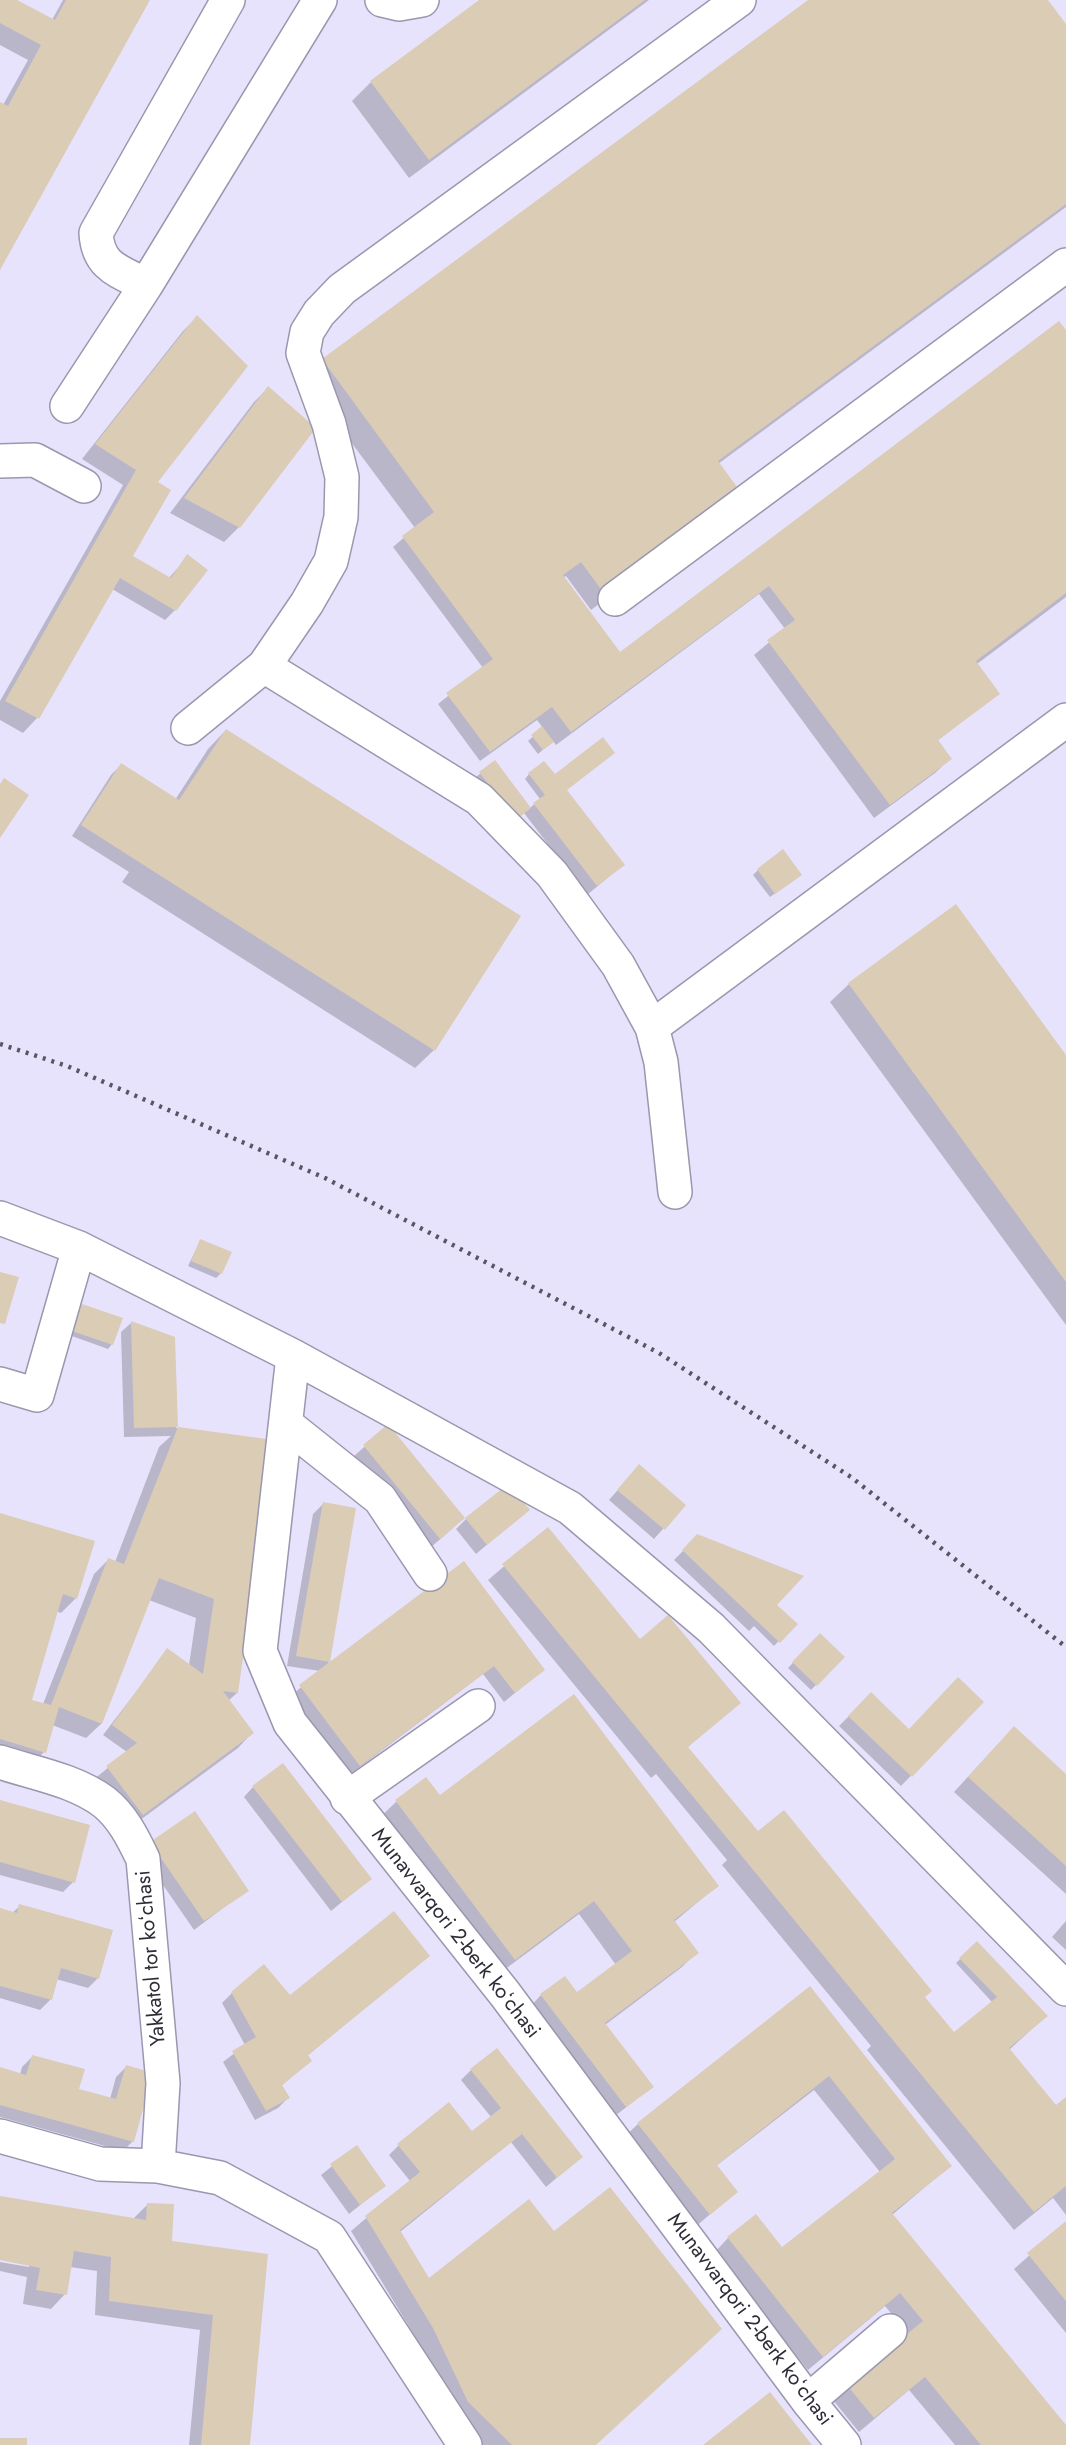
<!DOCTYPE html>
<html>
<head>
<meta charset="utf-8">
<style>
	body { margin:0 }
	canvas { display:block; background:#e7e3fc }
</style>
</head>
<body>
<canvas width="1066" height="2445"></canvas>
<script>
const ctx = document.querySelector('canvas').getContext('2d');
ctx.lineJoin = 'round';
function paint(path, color) { ctx.fillStyle = color; ctx.fill(path, 'evenodd'); }
function strokePath(path, color, width, dash) { ctx.strokeStyle = color; ctx.lineWidth = width; ctx.lineCap = dash ? 'butt' : 'round'; ctx.setLineDash(dash || []); ctx.stroke(path); }
function drawText(font, color, halo, rows, align = 'center') {
  ctx.font = font + ' Jost,sans-serif'; ctx.lineWidth = 4.5; ctx.setLineDash([]); ctx.textBaseline = 'middle'; ctx.strokeStyle = halo; ctx.fillStyle = color; for (const [text, x, y, turn = 0] of rows) {
    ctx.save(); ctx.translate(x, y); ctx.rotate((+turn || 0) * Math.PI / 180); ctx.textAlign = isNaN(turn) ? turn : align; if (halo) ctx.strokeText(text, 0, 0); ctx.fillText(text, 0, 0); ctx.restore();
  }
}
const shadow = new Path2D(`
	M 0,0 L 14,0 L 52,20 L 63,0 L 148,0 L 0,267 L 0,104 L 3,105 L 28,60 L 0,45 Z
	M 482,0 L 649,0 L 409,178 L 352,101 L 371,82 Z
	M 810,0 L 1046,0 L 1066,26 L 1066,207 L 718,464 L 727,509 L 591,610 L 566,576 L 563,578 L 619,654 L 1066,332 L 1066,597 L 977,664 L 999,693 L 937,741 L 950,759 L 935,773 L 874,818 L 754,655 L 785,629 L 759,594 L 556,745 L 553,741 L 538,754 L 528,741 L 543,728 L 537,720 L 480,761 L 438,704 L 483,668 L 393,547 L 415,528 L 304,379 L 323,360 Z
	M 197,317 L 155,483 L 127,562 L 169,578 L 188,556 L 175,610 L 165,620 L 112,589 L 37,718 L 23,733 L 0,720 L 0,701 L 123,485 L 82,459 L 183,331 Z
	M 268,388 L 239,527 L 224,542 L 170,513 L 254,402 Z
	M 226,730 L 434,1050 L 415,1068 L 122,882 L 129,872 L 72,836 L 111,775 L 121,765 L 175,800 L 208,749 Z
	M 494,762 L 530,808 L 540,799 L 525,779 L 529,774 L 566,790 L 623,865 L 587,895 L 524,813 L 475,778 Z
	M 758,870 L 796,879 L 770,897 L 753,875 Z
	M 849,984 L 1066,1058 L 1066,1325 L 830,1002 Z
	M 200,1241 L 221,1273 L 216,1278 L 188,1266 Z
	M 83,1306 L 112,1344 L 108,1349 L 69,1335 L 78,1311 Z
	M 131,1323 L 174,1338 L 176,1428 L 273,1441 L 237,1693 L 228,1701 L 252,1733 L 238,1748 L 128,1829 L 92,1781 L 127,1752 L 103,1735 L 168,1650 L 189,1665 L 196,1618 L 149,1600 L 101,1724 L 86,1738 L 52,1725 L 44,1752 L 34,1762 L 0,1751 L 0,1514 L 76,1598 L 61,1613 L 56,1611 L 30,1701 L 43,1704 L 94,1574 L 108,1560 L 115,1562 L 159,1447 L 171,1436 L 124,1437 L 121,1332 Z
	M 388,1426 L 453,1528 L 430,1548 L 354,1456 Z
	M 630,1476 L 684,1505 L 654,1539 L 609,1500 Z
	M 323,1504 L 355,1510 L 328,1665 L 463,1563 L 543,1670 L 504,1702 L 483,1674 L 344,1779 L 285,1701 L 320,1671 L 287,1666 L 313,1514 Z
	M 528,1510 L 476,1554 L 456,1529 L 466,1519 Z
	M 548,1529 L 700,1736 L 687,1748 L 756,1831 L 924,1998 L 954,2034 L 992,2002 L 956,1963 L 977,1943 L 1046,2016 L 1009,2050 L 1056,2107 L 1066,2099 L 1066,2215 L 1053,2198 L 1014,2230 L 867,2050 L 871,2046 L 722,1865 L 727,1860 L 656,1774 L 651,1778 L 488,1580 Z
	M 698,1536 L 767,1613 L 795,1624 L 774,1646 L 754,1626 L 749,1631 L 674,1560 Z
	M 820,1635 L 843,1657 L 811,1690 L 788,1668 Z
	M 871,1694 L 909,1731 L 982,1702 L 901,1786 L 839,1726 Z
	M 999,1743 L 1066,1776 L 1066,1894 L 954,1792 Z
	M 426,1779 L 440,1797 L 717,1886 L 674,1922 L 697,1952 L 682,1967 L 605,2025 L 652,2087 L 615,2116 L 527,2010 L 541,1995 L 577,1994 L 616,1965 L 579,1914 L 500,1973 L 377,1820 L 396,1802 Z
	M 253,1787 L 370,1879 L 331,1911 L 244,1797 Z
	M 0,1802 L 73,1882 L 63,1892 L 0,1875 Z
	M 151,1843 L 247,1890 L 194,1930 L 141,1853 Z
	M 20,1906 L 98,1978 L 88,1988 L 56,1979 L 50,2000 L 40,2010 L 0,1998 L 0,1910 L 12,1913 Z
	M 1066,1921 L 1066,1950 L 1052,1937 Z
	M 428,1956 L 307,2056 L 310,2061 L 281,2086 L 288,2098 L 278,2108 L 255,2120 L 223,2062 L 245,2045 L 222,2003 L 232,1993 L 289,1997 Z
	M 810,1988 L 950,2166 L 892,2215 L 1066,2427 L 1066,2445 L 955,2445 L 909,2390 L 859,2432 L 833,2400 L 909,2335 L 885,2306 L 808,2370 L 714,2253 L 728,2238 L 782,2249 L 880,2172 L 814,2090 L 716,2166 L 736,2192 L 694,2228 L 623,2138 L 638,2124 Z
	M 32,2057 L 78,2090 L 110,2099 L 116,2077 L 126,2067 L 133,2141 L 123,2151 L 0,2117 L 0,2069 L 20,2075 L 22,2067 Z
	M 471,2070 L 581,2157 L 546,2187 L 511,2142 L 400,2232 L 429,2280 L 552,2231 L 596,2445 L 475,2445 L 415,2347 L 419,2343 L 351,2231 L 410,2181 L 389,2155 L 399,2145 L 472,2133 L 491,2117 L 461,2080 Z
	M 356,2147 L 384,2186 L 349,2214 L 321,2175 Z
	M 0,2198 L 133,2219 L 148,2204 L 171,2243 L 267,2255 L 249,2445 L 189,2445 L 200,2330 L 95,2315 L 97,2271 L 70,2267 L 65,2294 L 51,2309 L 23,2304 L 27,2277 L 0,2271 L 0,2262 L 29,2267 L 29,2264 L 0,2259 Z
	M 1066,2223 L 1066,2333 L 1014,2269 Z`);
const building = new Path2D(`
	M 0,0 L 17,0 L 55,20 L 66,0 L 150,0 L 0,270 L 0,102 L 8,106 L 41,45 L 0,23 Z
	M 479,0 L 645,0 L 429,160 L 370,81 Z
	M 808,0 L 1048,0 L 1066,24 L 1066,204 L 718,461 L 743,495 L 606,596 L 581,562 L 563,575 L 620,652 L 1059,321 L 1066,330 L 1066,593 L 976,661 L 1000,694 L 938,740 L 952,759 L 890,805 L 767,640 L 795,620 L 769,586 L 571,732 L 552,707 L 490,752 L 446,693 L 493,659 L 402,536 L 434,512 L 322,359 Z
	M 197,315 L 248,366 L 158,482 L 171,490 L 133,556 L 171,578 L 187,554 L 208,570 L 176,611 L 120,578 L 39,719 L 5,701 L 136,470 L 95,444 Z
	M 268,386 L 316,428 L 240,528 L 184,498 Z
	M 542,726 L 554,742 L 543,750 L 531,735 Z
	M 226,729 L 521,916 L 435,1051 L 81,825 L 121,763 L 179,800 Z
	M 603,737 L 615,753 L 567,790 L 625,865 L 597,886 L 533,803 L 545,795 L 528,773 L 544,761 L 555,774 Z
	M 495,760 L 531,808 L 516,820 L 479,772 Z
	M 4,778 L 29,795 L 0,838 L 0,784 Z
	M 783,849 L 802,875 L 775,894 L 757,869 Z
	M 956,904 L 1066,1055 L 1066,1282 L 848,983 Z
	M 200,1239 L 232,1252 L 222,1274 L 191,1261 Z
	M 0,1272 L 19,1277 L 5,1324 L 0,1323 Z
	M 82,1304 L 123,1318 L 113,1345 L 72,1331 Z
	M 131,1321 L 175,1337 L 178,1427 L 274,1440 L 238,1693 L 223,1691 L 254,1733 L 143,1815 L 106,1766 L 137,1743 L 112,1725 L 167,1648 L 203,1674 L 214,1599 L 159,1578 L 102,1724 L 59,1707 L 46,1753 L 0,1739 L 0,1513 L 95,1541 L 77,1599 L 63,1594 L 32,1700 L 51,1705 L 108,1558 L 124,1564 L 178,1427 L 134,1428 Z
	M 388,1424 L 465,1518 L 440,1539 L 363,1445 Z
	M 639,1464 L 686,1505 L 665,1530 L 617,1490 Z
	M 508,1484 L 530,1510 L 487,1545 L 465,1518 Z
	M 323,1502 L 356,1508 L 330,1662 L 296,1656 Z
	M 548,1527 L 640,1639 L 668,1615 L 741,1703 L 688,1747 L 758,1831 L 784,1810 L 932,1991 L 925,1997 L 954,2032 L 997,1997 L 959,1958 L 977,1941 L 1048,2016 L 1009,2048 L 1056,2105 L 1066,2097 L 1066,2186 L 1034,2212 L 502,1564 Z
	M 697,1534 L 804,1576 L 777,1605 L 798,1624 L 780,1643 L 682,1550 Z
	M 464,1561 L 545,1670 L 515,1693 L 494,1666 L 360,1766 L 299,1685 Z
	M 820,1633 L 845,1657 L 817,1686 L 792,1662 Z
	M 958,1677 L 984,1702 L 912,1777 L 848,1716 L 871,1692 L 909,1729 Z
	M 574,1694 L 719,1886 L 674,1920 L 699,1953 L 605,2023 L 654,2087 L 626,2107 L 540,1994 L 565,1976 L 577,1992 L 632,1951 L 594,1901 L 515,1960 L 395,1800 L 426,1777 L 440,1795 Z
	M 1014,1726 L 1066,1774 L 1066,1866 L 968,1777 Z
	M 283,1763 L 372,1879 L 342,1902 L 252,1786 Z
	M 0,1800 L 90,1825 L 75,1883 L 0,1862 Z
	M 195,1811 L 249,1891 L 204,1921 L 150,1842 Z
	M 19,1904 L 113,1930 L 99,1979 L 61,1968 L 52,2000 L 0,1986 L 0,1908 L 17,1913 Z
	M 394,1911 L 430,1956 L 308,2055 L 312,2061 L 282,2085 L 290,2098 L 266,2111 L 232,2051 L 256,2037 L 231,1992 L 264,1964 L 290,1995 Z
	M 810,1986 L 952,2166 L 892,2213 L 1066,2425 L 1066,2445 L 981,2445 L 925,2377 L 874,2418 L 846,2384 L 923,2321 L 900,2293 L 823,2357 L 727,2237 L 756,2214 L 782,2247 L 895,2159 L 829,2076 L 717,2165 L 738,2192 L 710,2215 L 637,2123 Z
	M 497,2048 L 583,2157 L 557,2178 L 522,2134 L 400,2230 L 429,2278 L 529,2199 L 554,2231 L 610,2187 L 722,2329 L 596,2445 L 512,2445 L 468,2402 L 433,2328 L 365,2216 L 420,2172 L 397,2144 L 449,2102 L 472,2131 L 501,2108 L 470,2069 Z
	M 32,2055 L 85,2069 L 79,2089 L 116,2099 L 126,2065 L 153,2073 L 134,2142 L 0,2105 L 0,2067 L 26,2075 Z
	M 357,2145 L 386,2186 L 360,2205 L 330,2164 Z
	M 0,2196 L 146,2220 L 147,2203 L 174,2204 L 172,2241 L 268,2254 L 250,2445 L 201,2445 L 213,2315 L 109,2301 L 111,2257 L 74,2251 L 67,2295 L 36,2290 L 40,2268 L 0,2260 Z
	M 1066,2221 L 1066,2301 L 1027,2253 Z
	M 770,2392 L 812,2445 L 703,2445 Z
	M 0,2438 L 27,2438 L 27,2445 L 0,2445 Z`);
const minor = new Path2D(`
	M 382,0 L 399,4 L 422,0
	M 146,285 C 119,271 98,267 96,233 L 228,0
	M 67,406 L 146,285 L 320,0
	M 0,461 L 35,460 L 84,486
	M 615,599 L 1066,265
	M 264,666 L 479,799 L 552,874 L 618,965 L 652,1027 L 661,1062 L 675,1192
	M 188,728 L 264,666 L 307,603 L 331,561 L 341,517 L 342,477 L 329,424 L 303,353 L 307,332 L 319,313 L 342,289 L 739,0
	M 652,1027 L 1066,720
	M 0,1218 L 79,1248 L 293,1356 L 570,1508 L 711,1628 L 1066,1989
	M 293,1356 L 260,1651 L 290,1723 L 505,1994 L 808,2401 L 844,2445
	M 0,1384 L 37,1395 L 79,1248
	M 286,1424 L 380,1499 L 430,1574
	M 0,1762 C 33,1773 75,1780 104,1802 C 122,1816 133,1838 143,1859 L 163,2083 L 158,2166
	M 347,1798 L 478,1706
	M 0,2136 L 100,2164 L 158,2166 L 220,2178 L 329,2237 L 465,2445
	M 808,2401 L 890,2331`);
const rail = new Path2D(`
	M 0,1044 L 67,1066 L 325,1178 L 659,1353 L 851,1477 L 1066,1647`);
const streetNames = [
	["Munavvarqori 2-berk koʻchasi",455,1934,52],
	["Yakkatol tor koʻchasi",152,1958,-95],
	["Munavvarqori 2-berk koʻchasi",749,2320,53]
];
paint(shadow, '#0003');
paint(building, '#dbccb6');
strokePath(minor, '#9a97ae', 36);
strokePath(minor, '#fff', 33);
strokePath(rail, '#595664', 4.5, [3, 6]);
drawText('21px', '#2e2c36', '#fff', streetNames);
</script>
</body>
</html>
